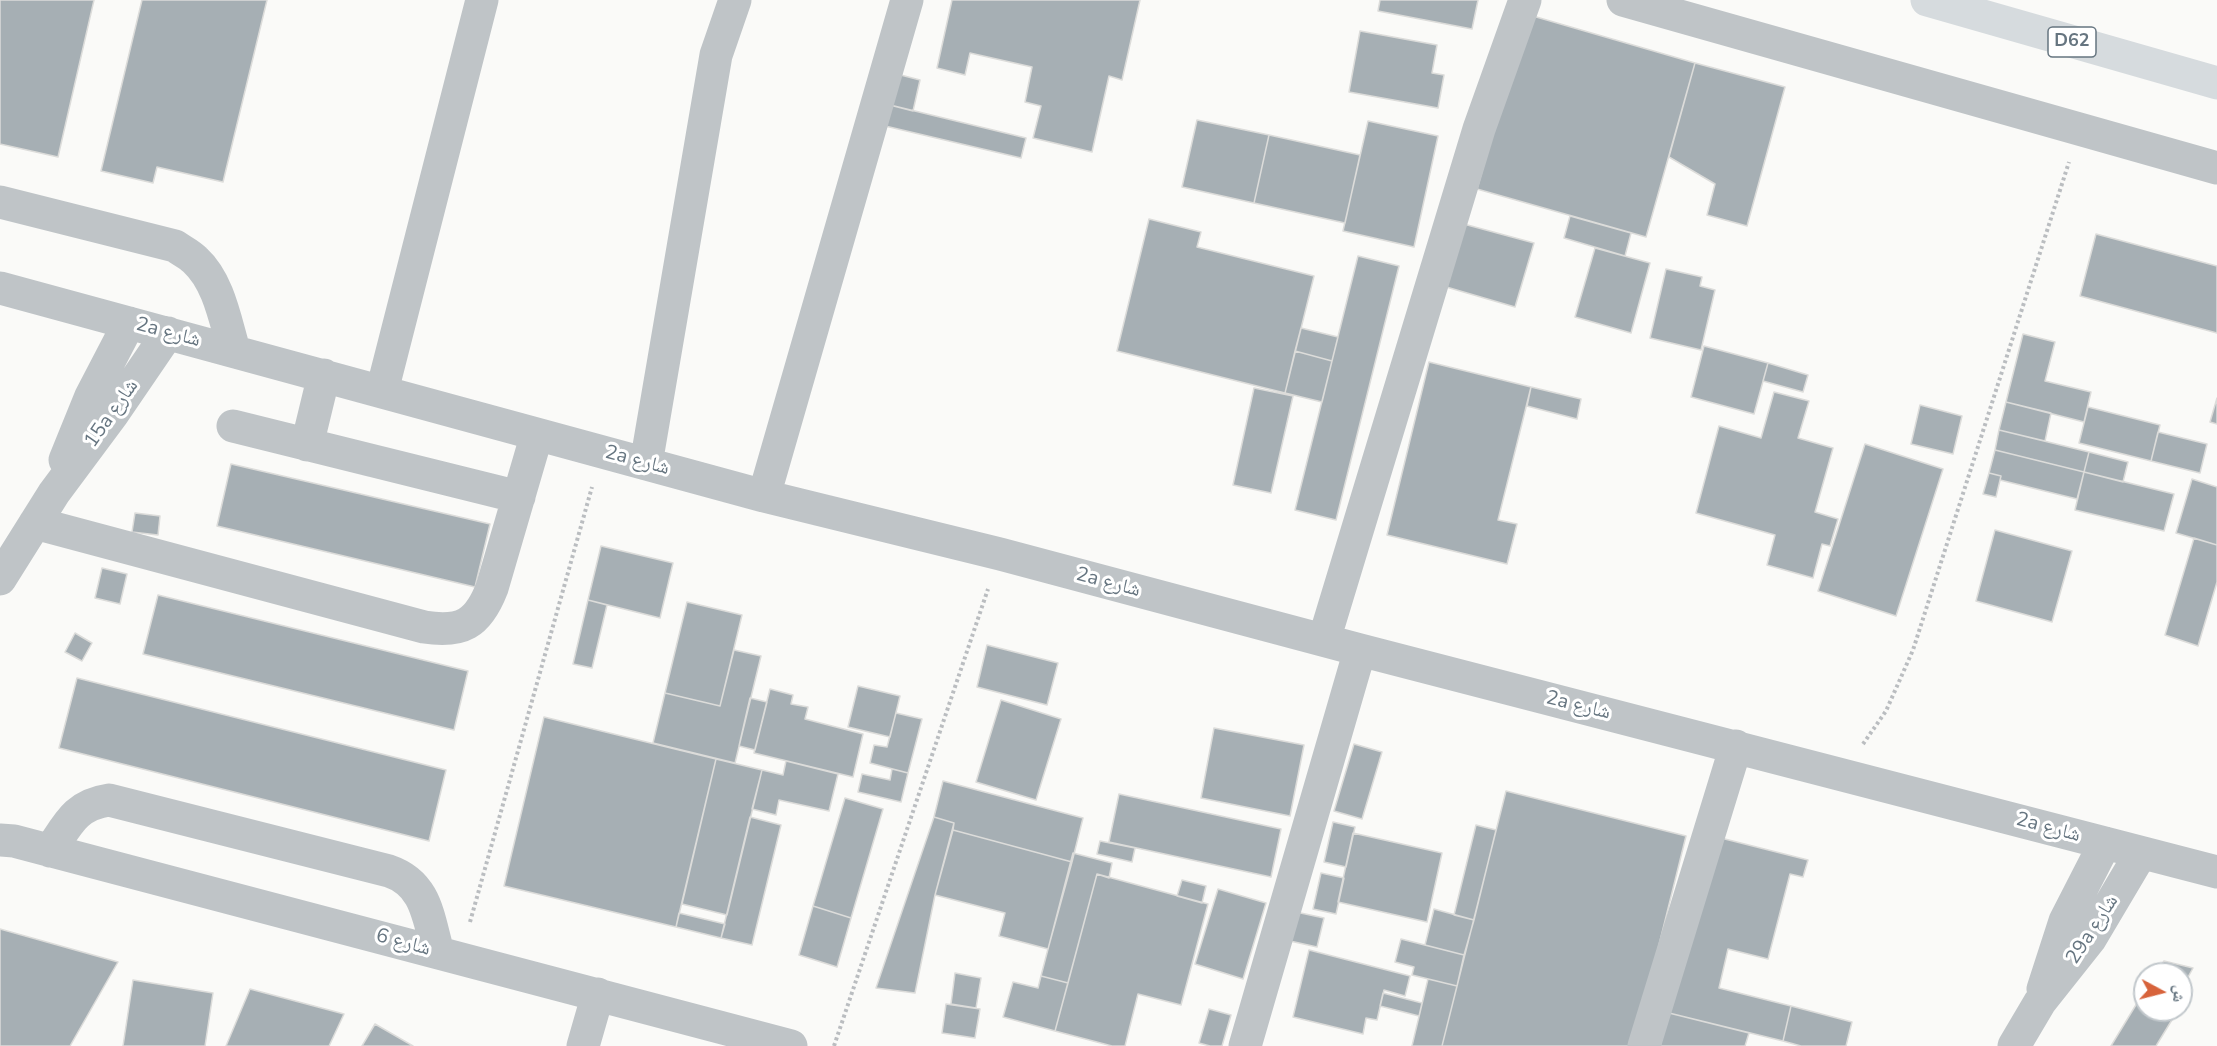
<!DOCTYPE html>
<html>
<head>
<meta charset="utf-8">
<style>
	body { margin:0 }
	#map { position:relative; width:2217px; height:1046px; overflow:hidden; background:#fafaf8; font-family:"Nunito Sans","Noto Naskh Arabic",sans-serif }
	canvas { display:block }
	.north { position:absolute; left:2133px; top:962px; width:60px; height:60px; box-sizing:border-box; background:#fff; border:2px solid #c2c8cc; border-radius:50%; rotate:97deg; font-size:16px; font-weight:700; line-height:24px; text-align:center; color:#667580 }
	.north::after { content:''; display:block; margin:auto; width:21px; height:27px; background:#d7633b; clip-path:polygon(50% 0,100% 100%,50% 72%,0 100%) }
</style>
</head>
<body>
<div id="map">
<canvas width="2217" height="1046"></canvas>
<div class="north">ش</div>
</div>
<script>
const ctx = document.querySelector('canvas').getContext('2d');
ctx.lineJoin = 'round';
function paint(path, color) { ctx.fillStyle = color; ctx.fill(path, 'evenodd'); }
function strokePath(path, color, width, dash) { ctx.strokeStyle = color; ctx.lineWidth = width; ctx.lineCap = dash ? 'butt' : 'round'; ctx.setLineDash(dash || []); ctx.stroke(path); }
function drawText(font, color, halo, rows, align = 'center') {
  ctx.font = font + ' "Nunito Sans","Noto Naskh Arabic",sans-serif'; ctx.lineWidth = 6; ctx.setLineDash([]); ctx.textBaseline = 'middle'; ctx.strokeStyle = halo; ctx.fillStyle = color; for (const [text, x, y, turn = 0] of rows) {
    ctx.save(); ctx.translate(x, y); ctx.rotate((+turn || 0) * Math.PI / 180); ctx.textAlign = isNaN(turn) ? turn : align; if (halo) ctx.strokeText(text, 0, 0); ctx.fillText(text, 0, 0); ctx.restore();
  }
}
const building = new Path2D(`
	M 0,0 L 94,0 L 58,157 L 0,144 Z
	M 142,0 L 267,0 L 223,182 L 157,167 L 153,183 L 101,171 Z
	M 952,0 L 1140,0 L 1122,80 L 1109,76 L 1092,152 L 1033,138 L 1041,106 L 1025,102 L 1032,67 L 970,53 L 965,75 L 937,68 Z
	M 1380,0 L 1478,0 L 1472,29 L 1378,11 Z
	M 1526,14 L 1695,63 L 1646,237 L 1477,189 Z
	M 1360,31 L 1437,45 L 1432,73 L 1444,75 L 1438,108 L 1349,92 Z
	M 1695,63 L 1785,87 L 1747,226 L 1707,215 L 1715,184 L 1669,157 Z
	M 893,73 L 920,80 L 913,111 L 886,104 Z
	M 886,104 L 1026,138 L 1021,158 L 881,125 Z
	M 1197,120 L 1269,135 L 1254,203 L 1182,187 Z
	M 1368,121 L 1438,136 L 1414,247 L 1343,231 Z
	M 1269,135 L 1360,155 L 1345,223 L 1254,203 Z
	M 1570,216 L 1631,233 L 1625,256 L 1564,238 Z
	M 1149,219 L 1201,232 L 1197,247 L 1314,276 L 1285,393 L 1117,351 Z
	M 1460,223 L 1534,243 L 1515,307 L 1443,286 Z
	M 2096,234 L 2217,266 L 2217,333 L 2080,296 Z
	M 1595,248 L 1650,263 L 1631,333 L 1575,317 Z
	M 1358,256 L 1399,266 L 1336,520 L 1295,510 Z
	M 1666,269 L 1702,277 L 1700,286 L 1715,290 L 1701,350 L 1650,338 Z
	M 1301,328 L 1338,337 L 1332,361 L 1295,351 Z
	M 2023,334 L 2055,342 L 2045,381 L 2091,392 L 2084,422 L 2006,402 Z
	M 1704,346 L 1768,363 L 1754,414 L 1691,397 Z
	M 1295,351 L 1332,361 L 1322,402 L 1285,393 Z
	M 1429,362 L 1531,387 L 1498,520 L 1517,524 L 1507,564 L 1387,535 Z
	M 1768,363 L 1808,375 L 1803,392 L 1763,381 Z
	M 1531,387 L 1581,399 L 1577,419 L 1527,406 Z
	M 1254,388 L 1293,396 L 1271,493 L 1233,485 Z
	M 1774,392 L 1809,401 L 1798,438 L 1833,448 L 1815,512 L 1838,519 L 1830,546 L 1822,544 L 1813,578 L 1767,565 L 1775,535 L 1696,513 L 1719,426 L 1761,438 Z
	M 2217,398 L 2217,424 L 2210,422 Z
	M 2006,402 L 2051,413 L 2045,441 L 1999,430 Z
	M 1920,405 L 1962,416 L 1953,454 L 1911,444 Z
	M 2088,407 L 2160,425 L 2151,461 L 2079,443 Z
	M 1999,430 L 2089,452 L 2084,472 L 1995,450 Z
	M 2158,432 L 2207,444 L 2200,473 L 2151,461 Z
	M 1865,444 L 1943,469 L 1896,616 L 1818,591 Z
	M 1995,450 L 2084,472 L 2077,499 L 2000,480 L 2001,476 L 1989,473 Z
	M 2089,452 L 2128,462 L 2123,482 L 2084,472 Z
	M 231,464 L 490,524 L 475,587 L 217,526 Z
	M 2084,472 L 2174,494 L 2164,531 L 2075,510 Z
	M 1989,473 L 2001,476 L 1996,497 L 1983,494 Z
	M 2192,479 L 2217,487 L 2217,545 L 2176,533 Z
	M 135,513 L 160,516 L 158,535 L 132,532 Z
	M 1995,530 L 2072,551 L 2052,622 L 1976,601 Z
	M 2194,538 L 2217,545 L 2217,582 L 2198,646 L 2165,635 Z
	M 601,546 L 673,563 L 660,618 L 588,600 Z
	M 102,568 L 127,574 L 120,604 L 95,598 Z
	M 158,595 L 468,671 L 454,730 L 143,654 Z
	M 588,600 L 607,605 L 592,668 L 573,664 Z
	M 687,602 L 742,615 L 720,706 L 665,693 Z
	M 75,633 L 92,643 L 82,661 L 65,652 Z
	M 987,645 L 1058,663 L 1047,705 L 977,687 Z
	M 734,650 L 761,656 L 735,763 L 653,743 L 665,693 L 720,706 Z
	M 77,678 L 446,770 L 429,841 L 59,748 Z
	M 858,686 L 900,696 L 890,737 L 848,727 Z
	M 770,689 L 793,695 L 791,704 L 808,707 L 805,719 L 863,734 L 853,777 L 754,753 Z
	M 750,698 L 767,702 L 755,750 L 739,746 Z
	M 1001,700 L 1061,719 L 1036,800 L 976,782 Z
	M 896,713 L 922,719 L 908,773 L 870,763 L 874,745 L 887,747 Z
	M 544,717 L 716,759 L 676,927 L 504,886 Z
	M 1214,728 L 1304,745 L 1290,816 L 1201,798 Z
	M 1354,744 L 1382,752 L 1362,819 L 1334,811 Z
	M 716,759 L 762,770 L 727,915 L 682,904 Z
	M 786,761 L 838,774 L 829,811 L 779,800 L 776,815 L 752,809 L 762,770 L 783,775 Z
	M 892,769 L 908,773 L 901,802 L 858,792 L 862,774 L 890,780 Z
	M 943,781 L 1083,818 L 1072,862 L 953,830 L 954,823 L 934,817 Z
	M 1506,791 L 1686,836 L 1634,1046 L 1442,1046 Z
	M 1119,794 L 1281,829 L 1271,877 L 1109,842 Z
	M 845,798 L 883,809 L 851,918 L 813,906 Z
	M 750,817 L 781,825 L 752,945 L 721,938 Z
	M 934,817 L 954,823 L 935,895 L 915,993 L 876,988 Z
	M 1333,822 L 1355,827 L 1346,867 L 1324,862 Z
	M 1476,825 L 1496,830 L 1474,920 L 1454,915 Z
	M 953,830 L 1072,862 L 1048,949 L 999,936 L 1005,913 L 935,895 Z
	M 1353,833 L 1442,853 L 1427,922 L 1338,902 Z
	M 1713,836 L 1808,860 L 1803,877 L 1790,874 L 1768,959 L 1728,949 L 1719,988 L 1791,1006 L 1783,1041 L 1669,1013 Z
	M 1100,841 L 1135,848 L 1132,862 L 1097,854 Z
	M 1073,853 L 1112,863 L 1109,878 L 1097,874 L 1068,983 L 1041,976 Z
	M 1321,873 L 1344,878 L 1336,914 L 1313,909 Z
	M 1097,874 L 1208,904 L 1181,1005 L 1138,994 L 1125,1046 L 1112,1046 L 1055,1031 Z
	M 1182,880 L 1206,886 L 1202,903 L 1177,896 Z
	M 1218,889 L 1266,903 L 1243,979 L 1195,964 Z
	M 813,906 L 851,918 L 837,967 L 799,955 Z
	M 1434,909 L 1474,920 L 1464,955 L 1425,945 Z
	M 1296,912 L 1324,918 L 1317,947 L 1290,941 Z
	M 679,913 L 725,924 L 721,938 L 676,927 Z
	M 0,929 L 118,962 L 70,1046 L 0,1046 Z
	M 1401,939 L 1464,955 L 1457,986 L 1412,975 L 1414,967 L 1395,962 Z
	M 1309,950 L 1410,976 L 1405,996 L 1384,990 L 1377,1020 L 1366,1018 L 1363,1034 L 1293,1017 Z
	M 2164,961 L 2193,968 L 2182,988 L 2181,974 L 2159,974 L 2156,972 Z
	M 955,973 L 981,978 L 976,1008 L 951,1004 Z
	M 1041,976 L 1068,983 L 1055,1031 L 1003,1017 L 1013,982 L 1038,988 Z
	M 1428,979 L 1457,986 L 1442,1046 L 1412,1046 Z
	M 133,980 L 213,993 L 205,1046 L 123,1046 Z
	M 2181,988 L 2188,992 L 2181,1004 Z
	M 250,989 L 344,1014 L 329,1046 L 226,1046 Z
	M 2145,990 L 2145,1010 L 2178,1010 L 2156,1046 L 2111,1046 Z
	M 1383,993 L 1422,1003 L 1419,1016 L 1380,1006 Z
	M 946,1004 L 980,1009 L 975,1038 L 942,1033 Z
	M 1791,1006 L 1852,1022 L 1846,1046 L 1801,1046 L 1783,1041 Z
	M 1209,1009 L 1231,1015 L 1222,1046 L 1210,1046 L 1199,1043 Z
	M 1669,1013 L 1749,1033 L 1745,1046 L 1660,1046 Z
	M 375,1024 L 413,1046 L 362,1046 Z`);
const path = new Path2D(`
	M 1863,744 L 1886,711 L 1913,650 L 2069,162
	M 470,922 L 592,487
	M 834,1046 L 988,589`);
const minor = new Path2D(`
	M 1623,0 L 2217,168
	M 0,202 L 175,246 C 182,251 189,254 195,260 C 219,282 225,320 234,350
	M 0,288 L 764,496 L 1000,554 L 1360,650 L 2217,872
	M 382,391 L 482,0
	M 233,426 L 519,497
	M 307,445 L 324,375
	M 65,460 L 91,396 L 129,323
	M 646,464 L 716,55 L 735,0
	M 764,496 L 907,0
	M 35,523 L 424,627 C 462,633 478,624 492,588 L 537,434
	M 0,579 L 54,493 L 112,415 L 168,333
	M 1324,640 L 1479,129 L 1525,0
	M 0,840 L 14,841 L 791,1046
	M 50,851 C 68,824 75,805 109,800 L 389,871 C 427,884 428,918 438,952
	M 2043,989 L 2065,921 L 2105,843
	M 583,1046 L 598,994
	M 1245,1046 L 1360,650
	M 1644,1046 L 1736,746
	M 2014,1046 L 2040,1002 L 2090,939 L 2141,853`);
const major = new Path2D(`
	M 1927,0 L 2217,83`);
const shields = [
	[2072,42,48]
];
const shieldNames = [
	["D62",2072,42]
];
const streetNames = [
	["2a شارع",168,333,15],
	["15a شارع",112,414,-55],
	["2a شارع",637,461,15],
	["2a شارع",1108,583,15],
	["2a شارع",1578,706,14],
	["2a شارع",2048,828,15],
	["29a شارع",2093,930,-57],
	["شارع 6",403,943,15]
];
paint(building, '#a6afb4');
strokePath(building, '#dcdcda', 1.5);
strokePath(path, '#babdc0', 4, [3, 3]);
strokePath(minor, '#bfc4c7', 33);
strokePath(major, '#d6dbde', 33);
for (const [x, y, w] of shields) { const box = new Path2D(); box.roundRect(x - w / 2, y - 15, w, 30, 4.5); ctx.fillStyle = '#fff'; ctx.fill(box); strokePath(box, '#667580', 1.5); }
drawText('bold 18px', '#667580', null, shieldNames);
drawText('20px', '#667580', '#fff', streetNames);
</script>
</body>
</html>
